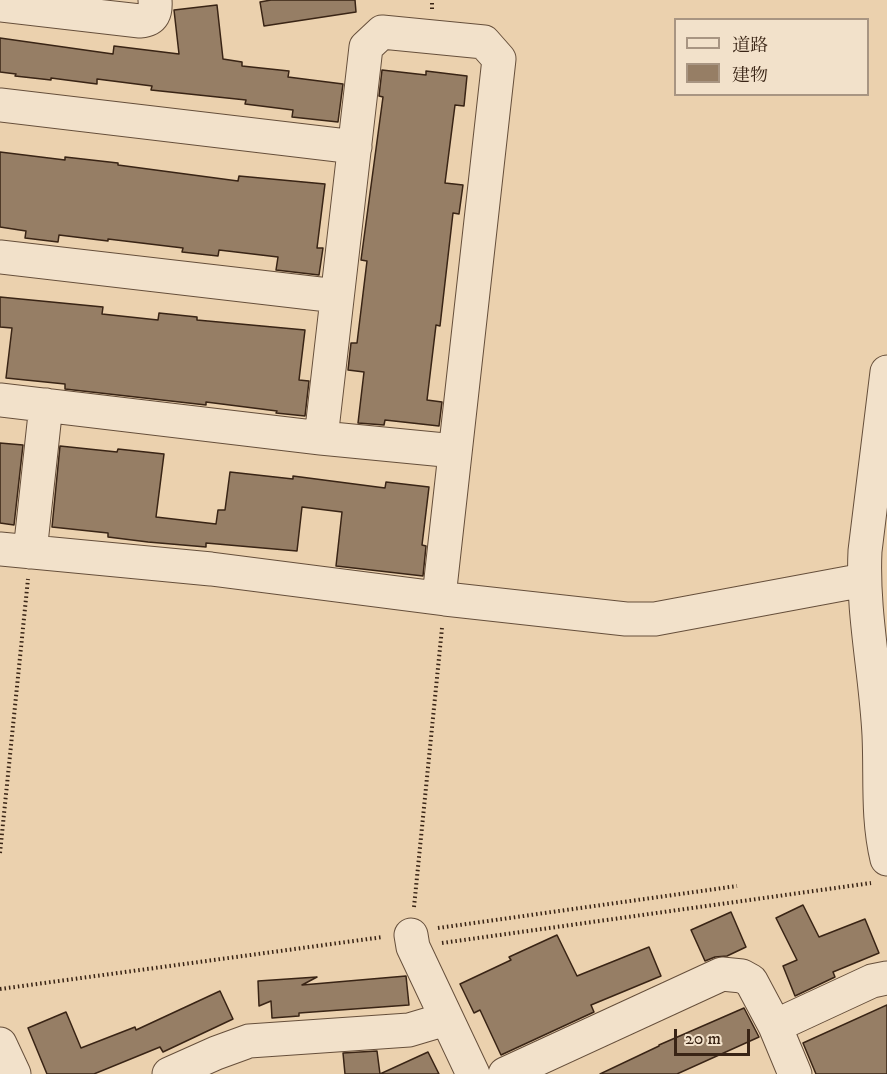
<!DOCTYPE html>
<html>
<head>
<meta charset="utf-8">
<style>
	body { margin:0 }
	#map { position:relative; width:887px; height:1074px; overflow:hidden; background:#ebd1ae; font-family:"IM FELL DW Pica","Noto Serif JP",serif }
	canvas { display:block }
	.legend { position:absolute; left:674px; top:18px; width:195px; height:78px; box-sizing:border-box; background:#f2e1ca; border:2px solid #a89582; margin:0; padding:8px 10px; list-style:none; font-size:18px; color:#392415 }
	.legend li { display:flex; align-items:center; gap:12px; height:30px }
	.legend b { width:30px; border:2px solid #a89582 }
	.scale { position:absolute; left:674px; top:1029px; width:76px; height:27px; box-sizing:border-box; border:3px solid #392415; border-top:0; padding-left:8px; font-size:18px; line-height:21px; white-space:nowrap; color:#392415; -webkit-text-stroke:4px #f2e1ca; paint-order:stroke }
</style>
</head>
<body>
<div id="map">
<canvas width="887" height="1074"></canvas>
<ul class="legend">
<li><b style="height:8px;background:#f2e1ca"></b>道路</li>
<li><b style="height:16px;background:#967e65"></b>建物</li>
</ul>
<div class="scale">20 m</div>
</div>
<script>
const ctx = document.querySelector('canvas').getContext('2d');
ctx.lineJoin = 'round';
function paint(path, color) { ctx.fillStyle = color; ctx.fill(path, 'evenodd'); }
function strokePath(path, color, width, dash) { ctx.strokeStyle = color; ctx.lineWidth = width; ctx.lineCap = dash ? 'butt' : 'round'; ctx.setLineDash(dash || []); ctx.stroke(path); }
const building = new Path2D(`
	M 271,0 L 355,0 L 356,12 L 264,26 L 260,2 Z
	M 217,5 L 223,59 L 242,62 L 242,66 L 289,71 L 288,77 L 343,84 L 338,122 L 292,117 L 293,110 L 245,104 L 246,100 L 151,90 L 152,86 L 97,79 L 97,84 L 51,78 L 51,80 L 15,76 L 16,74 L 0,72 L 0,38 L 113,54 L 114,46 L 179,54 L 174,10 Z
	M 382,70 L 426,75 L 426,71 L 467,76 L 464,106 L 455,105 L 445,183 L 463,185 L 459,214 L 453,213 L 440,326 L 436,325 L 427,400 L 442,402 L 439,426 L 385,420 L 384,425 L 358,423 L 364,372 L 348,370 L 351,343 L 357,343 L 367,261 L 361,260 L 383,97 L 379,96 Z
	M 0,152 L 65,160 L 65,157 L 118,163 L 118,165 L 238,181 L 239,176 L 325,184 L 317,248 L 323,248 L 319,275 L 276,270 L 278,257 L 219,250 L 218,256 L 182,252 L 183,248 L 108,239 L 108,241 L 59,235 L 58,242 L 25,238 L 26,231 L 0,227 Z
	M 0,297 L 103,307 L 102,314 L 158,320 L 159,313 L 197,317 L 197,320 L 305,330 L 299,380 L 309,381 L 305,416 L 276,413 L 277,411 L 206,402 L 206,405 L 65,389 L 65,384 L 6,378 L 12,328 L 0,327 Z
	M 0,443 L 23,445 L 14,525 L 0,523 Z
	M 60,446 L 117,452 L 118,449 L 164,454 L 156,517 L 216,524 L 218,510 L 225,510 L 230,472 L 293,479 L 293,476 L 385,488 L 386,482 L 429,487 L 422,545 L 426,546 L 423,576 L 336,566 L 342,512 L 302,507 L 297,551 L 206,543 L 206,547 L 148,542 L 108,537 L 108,533 L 52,527 Z
	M 803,905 L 819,937 L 865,919 L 879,953 L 833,972 L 835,977 L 795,996 L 783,966 L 797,960 L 776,918 Z
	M 731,912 L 746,947 L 727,956 L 715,957 L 705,961 L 691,930 Z
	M 557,935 L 577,976 L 649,947 L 661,976 L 591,1005 L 594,1012 L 501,1055 L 480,1010 L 474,1013 L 460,984 L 511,960 L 509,957 Z
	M 406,976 L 409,1005 L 299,1013 L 299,1016 L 272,1018 L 271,1001 L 259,1006 L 258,981 L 317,977 L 302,985 Z
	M 220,991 L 233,1019 L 163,1052 L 160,1047 L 94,1074 L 47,1074 L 28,1028 L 66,1012 L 81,1048 L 135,1027 L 136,1030 Z
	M 887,1005 L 887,1074 L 816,1074 L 803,1043 Z
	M 744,1008 L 759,1037 L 677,1074 L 600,1074 L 659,1046 L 659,1045 Z
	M 377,1051 L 380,1074 L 345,1074 L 343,1053 Z
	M 428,1052 L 439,1074 L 380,1074 Z`);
const path = new Path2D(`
	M 432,9 L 432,0
	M 0,853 L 28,579
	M 414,907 L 442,628
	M 438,928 L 737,886
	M 442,943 L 871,883
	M 0,989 L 383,937`);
const minor = new Path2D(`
	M 0,5 L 140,21 C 154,20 156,12 155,0
	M 0,105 L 355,147
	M 0,257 L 337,296
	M 887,372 L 865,551 C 862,612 876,674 879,735 C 881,777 877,818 887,859
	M 0,400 L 321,438 L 455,451
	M 0,549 L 211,569 L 445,599 L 440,588 L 499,59 L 484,42 L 382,32 L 366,47 L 321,438
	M 30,552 L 46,405
	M 445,599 L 626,619 L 655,619 L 864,580
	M 411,935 L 413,947 L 473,1074
	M 775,1026 L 872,981 L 887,978
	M 0,1044 L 14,1074
	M 169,1074 L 216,1053 L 249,1041 L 409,1030 L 446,1019
	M 505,1074 L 722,974 L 742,976 L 751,981 L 775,1026 L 795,1074`);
paint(building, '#967e65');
strokePath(building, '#392415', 1.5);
strokePath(minor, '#664f3b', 35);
strokePath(path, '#392415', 4, [1.5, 3]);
strokePath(minor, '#f2e1ca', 33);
</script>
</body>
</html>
